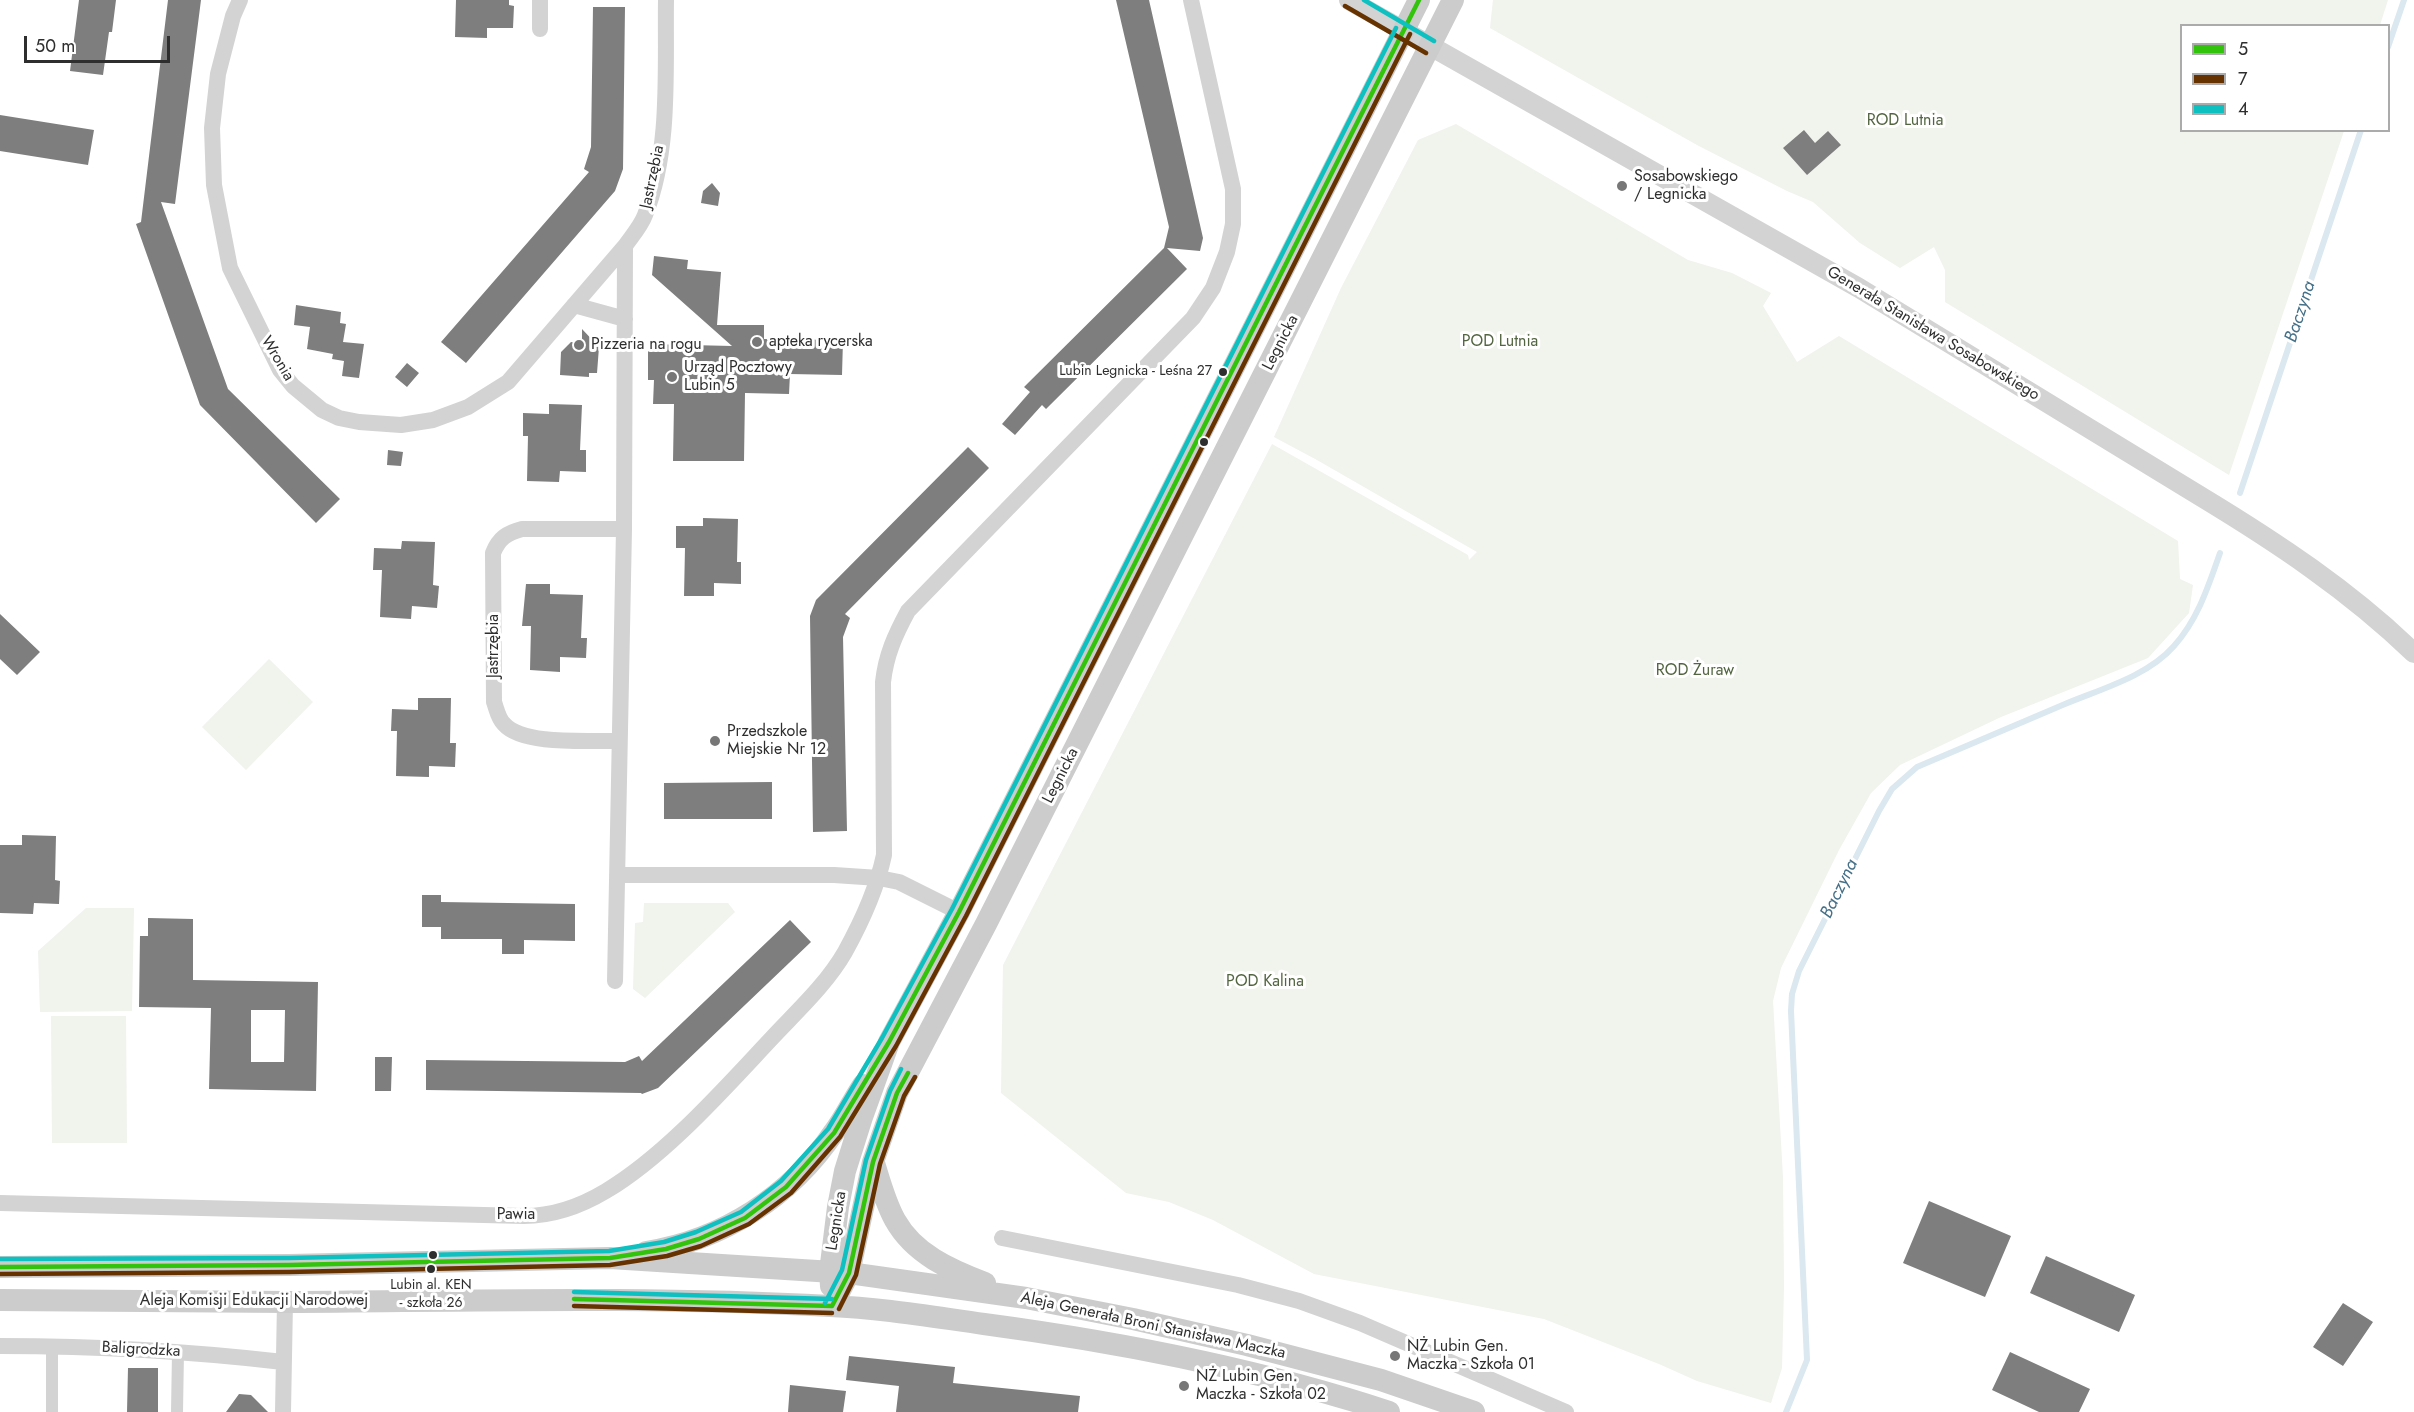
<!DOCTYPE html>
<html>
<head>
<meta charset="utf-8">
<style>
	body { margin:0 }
	#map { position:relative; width:2414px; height:1412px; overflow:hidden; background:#fff; font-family:Jost,sans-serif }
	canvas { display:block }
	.legend { position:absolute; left:2180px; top:24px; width:210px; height:108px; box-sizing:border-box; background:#fff; border:2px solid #ababab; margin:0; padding:8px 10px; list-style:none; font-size:18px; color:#2e2e2e }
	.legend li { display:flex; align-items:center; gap:12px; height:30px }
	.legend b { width:30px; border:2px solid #ababab }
	.scale { position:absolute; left:24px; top:36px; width:146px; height:27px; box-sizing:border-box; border:3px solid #2e2e2e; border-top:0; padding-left:8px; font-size:18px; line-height:21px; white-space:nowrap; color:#2e2e2e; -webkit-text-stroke:4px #fff; paint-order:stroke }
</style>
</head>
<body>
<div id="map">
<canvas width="2414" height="1412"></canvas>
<ul class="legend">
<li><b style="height:8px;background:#32c30c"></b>5</li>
<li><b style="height:8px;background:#630"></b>7</li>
<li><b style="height:8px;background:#0ec0c0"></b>4</li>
</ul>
<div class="scale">50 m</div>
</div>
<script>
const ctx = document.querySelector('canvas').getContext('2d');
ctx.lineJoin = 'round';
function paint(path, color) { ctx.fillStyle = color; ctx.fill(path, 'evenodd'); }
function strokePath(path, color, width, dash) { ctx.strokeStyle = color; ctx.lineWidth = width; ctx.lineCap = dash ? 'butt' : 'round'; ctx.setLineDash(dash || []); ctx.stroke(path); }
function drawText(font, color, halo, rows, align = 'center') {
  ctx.font = font + ' Jost,sans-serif'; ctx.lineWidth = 6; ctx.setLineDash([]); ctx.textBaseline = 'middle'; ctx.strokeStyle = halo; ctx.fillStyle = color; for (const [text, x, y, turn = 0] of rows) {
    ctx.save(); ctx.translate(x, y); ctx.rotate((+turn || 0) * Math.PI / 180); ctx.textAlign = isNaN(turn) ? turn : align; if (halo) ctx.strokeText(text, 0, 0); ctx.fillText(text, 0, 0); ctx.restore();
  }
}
const green = new Path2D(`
	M 1493,0 L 2388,0 L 2380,25 L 2182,26 L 2182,130 L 2344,131 L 2229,475 L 1945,302 L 1945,270 L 1934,247 L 1900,268 L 1860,243 L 1813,202 L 1787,191 L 1697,145 L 1490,28 Z
	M 1456,124 L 1688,260 L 1732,273 L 1771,293 L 1763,306 L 1797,362 L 1839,336 L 2178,541 L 2180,579 L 2193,585 L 2189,613 L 2148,658 L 2001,717 L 1900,765 L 1871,793 L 1839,850 L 1781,968 L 1773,1001 L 1783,1178 L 1784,1286 L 1782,1368 L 1771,1403 L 1697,1381 L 1659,1364 L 1544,1319 L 1314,1274 L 1213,1220 L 1169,1202 L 1126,1193 L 1001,1093 L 1003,965 L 1272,444 L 1468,555 L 1469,560 L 1477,552 L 1317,460 L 1274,437 L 1341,288 L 1418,140 Z
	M 269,659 L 313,702 L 246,770 L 202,727 Z
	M 644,903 L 728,903 L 735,912 L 645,998 L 633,989 L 635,923 L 643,922 Z
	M 86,908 L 134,908 L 132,1011 L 40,1012 L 38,951 Z
	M 51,1016 L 126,1016 L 127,1143 L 52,1143 Z`);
const stream = new Path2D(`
	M 2388,47 L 2404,0
	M 2240,493 L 2361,130
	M 1786,1412 L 1807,1360 L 1791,1011 L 1792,994 L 1799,971 L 1879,811 L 1892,789 L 1917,767 C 1966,746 2016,725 2065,704 C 2101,689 2148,676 2174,646 C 2198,619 2208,587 2220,553`);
const building = new Path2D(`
	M 79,0 L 116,0 L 112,32 L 109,32 L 103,75 L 70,71 Z
	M 168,0 L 201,0 L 175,204 L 161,202 L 228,389 L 340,499 L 316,523 L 200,405 L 136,224 L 141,222 Z
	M 456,0 L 509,0 L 509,5 L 514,6 L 513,28 L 487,28 L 487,38 L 455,37 Z
	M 1116,0 L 1149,0 L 1203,238 L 1200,251 L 1167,248 L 1187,269 L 1046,409 L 1042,405 L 1015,435 L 1002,424 L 1030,392 L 1024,387 L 1164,248 L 1169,227 Z
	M 593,7 L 625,7 L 623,169 L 615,191 L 466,363 L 441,342 L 589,172 L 584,169 L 591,147 Z
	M 0,115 L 94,130 L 88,165 L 0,151 Z
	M 1804,130 L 1815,143 L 1828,131 L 1841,145 L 1807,175 L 1783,148 Z
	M 712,183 L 720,193 L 718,206 L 701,203 L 703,191 Z
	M 654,256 L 688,260 L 687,269 L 721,272 L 717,325 L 764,325 L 764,339 L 843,340 L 842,375 L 790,374 L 789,394 L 745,393 L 744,461 L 673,461 L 674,404 L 653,404 L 654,380 L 648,380 L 648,344 L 732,346 L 652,275 Z
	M 296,305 L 341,312 L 340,323 L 346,324 L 343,342 L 364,344 L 359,378 L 342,376 L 344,361 L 332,359 L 333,354 L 307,349 L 310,327 L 294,325 Z
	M 582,329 L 599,347 L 597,373 L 589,373 L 589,377 L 560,375 L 561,352 L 571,342 L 582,343 Z
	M 407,363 L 419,373 L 407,387 L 395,377 Z
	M 549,404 L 582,405 L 580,450 L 586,450 L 586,472 L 560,471 L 559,482 L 527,481 L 528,436 L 523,436 L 523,413 L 549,414 Z
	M 968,447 L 989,468 L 845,614 L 850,618 L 843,637 L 847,831 L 813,832 L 810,616 L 816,600 Z
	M 388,450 L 403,452 L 401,466 L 387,465 Z
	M 703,518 L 738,519 L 737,562 L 741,562 L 741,584 L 714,583 L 714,596 L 684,596 L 685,548 L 676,548 L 676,526 L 703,526 Z
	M 402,541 L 435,542 L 433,585 L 439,586 L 437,608 L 412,606 L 411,619 L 380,617 L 382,570 L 373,570 L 374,548 L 401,549 Z
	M 526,584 L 550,584 L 550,594 L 583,595 L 581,638 L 587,638 L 586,658 L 560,657 L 560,672 L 530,670 L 531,626 L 522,626 Z
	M 0,614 L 40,652 L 17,675 L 0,659 Z
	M 418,698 L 451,698 L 450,743 L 456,743 L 455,767 L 429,766 L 429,777 L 396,776 L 397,731 L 391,731 L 392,709 L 418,710 Z
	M 772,782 L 772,819 L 664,819 L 664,783 Z
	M 22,835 L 56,836 L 55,880 L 60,881 L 59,904 L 34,903 L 33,914 L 0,913 L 0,845 L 22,845 Z
	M 422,895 L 441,895 L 441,902 L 575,904 L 575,941 L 524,940 L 524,954 L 502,954 L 502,939 L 441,939 L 441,927 L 422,927 Z
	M 148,918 L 193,919 L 193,980 L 318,982 L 316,1091 L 209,1089 L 211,1008 L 139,1007 L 140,936 L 148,936 ZM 251,1010 L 285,1010 L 284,1062 L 251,1062 Z
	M 790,920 L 811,942 L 658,1088 L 642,1094 L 641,1093 L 426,1090 L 426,1060 L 625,1062 L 639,1056 L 642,1061 Z
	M 375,1057 L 392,1057 L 391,1091 L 375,1091 Z
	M 1929,1201 L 2011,1236 L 1985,1297 L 1903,1263 Z
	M 2046,1256 L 2135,1295 L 2119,1332 L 2030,1293 Z
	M 2343,1303 L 2373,1322 L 2343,1366 L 2313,1347 Z
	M 2010,1352 L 2090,1389 L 2079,1412 L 2039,1412 L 1992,1390 Z
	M 849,1356 L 955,1367 L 953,1383 L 1080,1396 L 1078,1412 L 896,1412 L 899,1386 L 846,1380 Z
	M 128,1368 L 158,1368 L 158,1412 L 127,1412 Z
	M 790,1385 L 846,1391 L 843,1412 L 788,1412 Z
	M 239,1394 L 251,1395 L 268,1412 L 226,1412 Z`);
const pedestrian = new Path2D(`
	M 52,1412 L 52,1346
	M 177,1412 L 178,1352`);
const minor = new Path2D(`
	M 240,0 L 233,16 L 218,74 L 212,128 L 214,185 L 230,268 L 280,370 L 293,386 L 322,410 L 339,418 L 359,422 L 401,425 L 433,420 L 468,407 L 508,382 L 625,246
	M 540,29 L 540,0
	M 574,305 L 625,319
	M 619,741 C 590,740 523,746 504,724 C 498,718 497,710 494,702 L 493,553 C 499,538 507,533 522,529 L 624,529
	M 617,875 L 834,875 L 879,878 L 899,882 L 959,912
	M 615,981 L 624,529 L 625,246 C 632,236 641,226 645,215 C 671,150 665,69 666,0
	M 0,1203 L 524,1216 C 554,1216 581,1206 606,1191 C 665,1156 724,1089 771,1039 C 796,1012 826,985 845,952 C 861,923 877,888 884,855 L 883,682 C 886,655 895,635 908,611 L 1193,318 L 1213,288 L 1227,252 L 1233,224 L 1233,189 L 1191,0
	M 1002,1238 L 1238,1285 L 1299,1301 L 1360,1323 L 1566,1412
	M 0,1346 C 94,1346 189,1351 283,1362
	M 283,1412 L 285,1302`);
const tertiary = new Path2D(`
	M 1349,0 L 1859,288 L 2200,496 C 2276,542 2350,591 2414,653`);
const secondary = new Path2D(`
	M 874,1163 C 880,1182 885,1202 895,1220 C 914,1254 950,1270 985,1283
	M 646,1252 C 723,1240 791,1196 834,1132 C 845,1117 853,1100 863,1085
	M 0,1267 L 289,1265 L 610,1258 L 849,1273 L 1026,1298 L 1133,1319 L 1247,1345 L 1381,1380 L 1474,1412
	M 831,1286 L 830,1272 L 838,1207 L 845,1171 L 862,1117 L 889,1042 L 959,912 L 1419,0
	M 0,1300 C 96,1301 192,1302 289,1302 C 469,1301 650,1296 830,1306 C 882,1308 933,1317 984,1324 C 1119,1342 1259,1369 1389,1412
	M 832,1306 L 849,1273 L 873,1162 L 897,1093 L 986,924 L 1453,0`);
const bus1 = new Path2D(`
	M 0,1267 L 289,1265 L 610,1258 L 666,1249 L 699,1239 L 745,1218 L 786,1187 L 834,1133 L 889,1042 L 959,912 L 1419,0
	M 574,1299 L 832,1306
	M 832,1306 L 849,1273 L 873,1162 L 897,1093 L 908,1073`);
const bus2 = new Path2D(`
	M 1345,6 L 1426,53
	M 0,1274 L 289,1272 L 610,1265 L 667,1256 L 701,1246 L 749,1224 L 791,1193 L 840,1137 L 896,1046 L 966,916 L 1410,34
	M 574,1306 L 832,1313
	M 839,1309 L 856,1275 L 880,1164 L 904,1096 L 915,1077`);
const bus3 = new Path2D(`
	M 1364,0 L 1434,41
	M 0,1259 L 289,1258 L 609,1251 L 664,1242 L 696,1232 L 741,1212 L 781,1181 L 828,1129 L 882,1038 L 952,909 L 1396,28
	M 574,1292 L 832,1299
	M 825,1303 L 842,1270 L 866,1160 L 890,1091 L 901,1069`);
const markers = [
	[1622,186,6,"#777"],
	[757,342,6,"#777"],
	[579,345,6,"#777"],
	[1223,372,5,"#2e2e2e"],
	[672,377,6,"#777"],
	[1204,442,5,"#2e2e2e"],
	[715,741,6,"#777"],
	[433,1255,5,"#2e2e2e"],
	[431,1269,5,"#2e2e2e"],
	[1395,1356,6,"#777"],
	[1184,1386,6,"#777"]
];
const busNames = [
	["Lubin Legnicka - Leśna 27",1212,372],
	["Lubin al. KEN",431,1286,"center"],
	["- szkoła 26",431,1304,"center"]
];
const parkNames = [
	["ROD Lutnia",1905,121],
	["POD Lutnia",1500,342],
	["ROD Żuraw",1695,671],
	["POD Kalina",1265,982]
];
const streetNames = [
	["Jastrzębia",653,177,-78],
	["Generała Stanisława Sosabowskiego",1933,334,31],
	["Legnicka",1281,343,-63],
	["Wronia",277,359,59],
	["Jastrzębia",494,646,-90],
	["Legnicka",1061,776,-63],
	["Pawia",516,1215],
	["Legnicka",837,1221,-81],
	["Aleja Komisji Edukacji Narodowej",254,1301],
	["Aleja Generała Broni Stanisława Maczka",1153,1326,12],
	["Baligrodzka",141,1350,3]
];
const poiNames = [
	["Sosabowskiego",1634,177],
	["/ Legnicka",1634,195],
	["apteka rycerska",769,342],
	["Pizzeria na rogu",591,345],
	["Urząd Pocztowy",684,368],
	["Lubin 5",684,386],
	["Przedszkole",727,732],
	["Miejskie Nr 12",727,750],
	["NŻ Lubin Gen.",1407,1347],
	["Maczka - Szkoła 01",1407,1365],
	["NŻ Lubin Gen.",1196,1377],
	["Maczka - Szkoła 02",1196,1395]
];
const waterNames = [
	["Baczyna",2301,312,-72],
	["Baczyna",1840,889,-64]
];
paint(green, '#f1f3ed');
strokePath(stream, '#dbe8ef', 6);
paint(building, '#7e7e7e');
strokePath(pedestrian, '#d3d3d3', 12);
strokePath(minor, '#d3d3d3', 16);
strokePath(tertiary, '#d3d3d3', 20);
strokePath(secondary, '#ccc', 22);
strokePath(bus1, '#32c30c', 4.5);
strokePath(bus2, '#630', 4.5);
strokePath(bus3, '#0ec0c0', 4.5);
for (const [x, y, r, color] of markers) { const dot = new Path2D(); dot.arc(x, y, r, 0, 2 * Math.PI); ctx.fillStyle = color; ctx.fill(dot); strokePath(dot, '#fff', 2); }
drawText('14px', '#2e2e2e', '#fff', busNames, 'right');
drawText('16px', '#536540', '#fff', parkNames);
drawText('16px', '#2e2e2e', '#fff', streetNames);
drawText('16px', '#2e2e2e', '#fff', poiNames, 'left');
drawText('italic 18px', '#457088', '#fff', waterNames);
</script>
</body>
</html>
